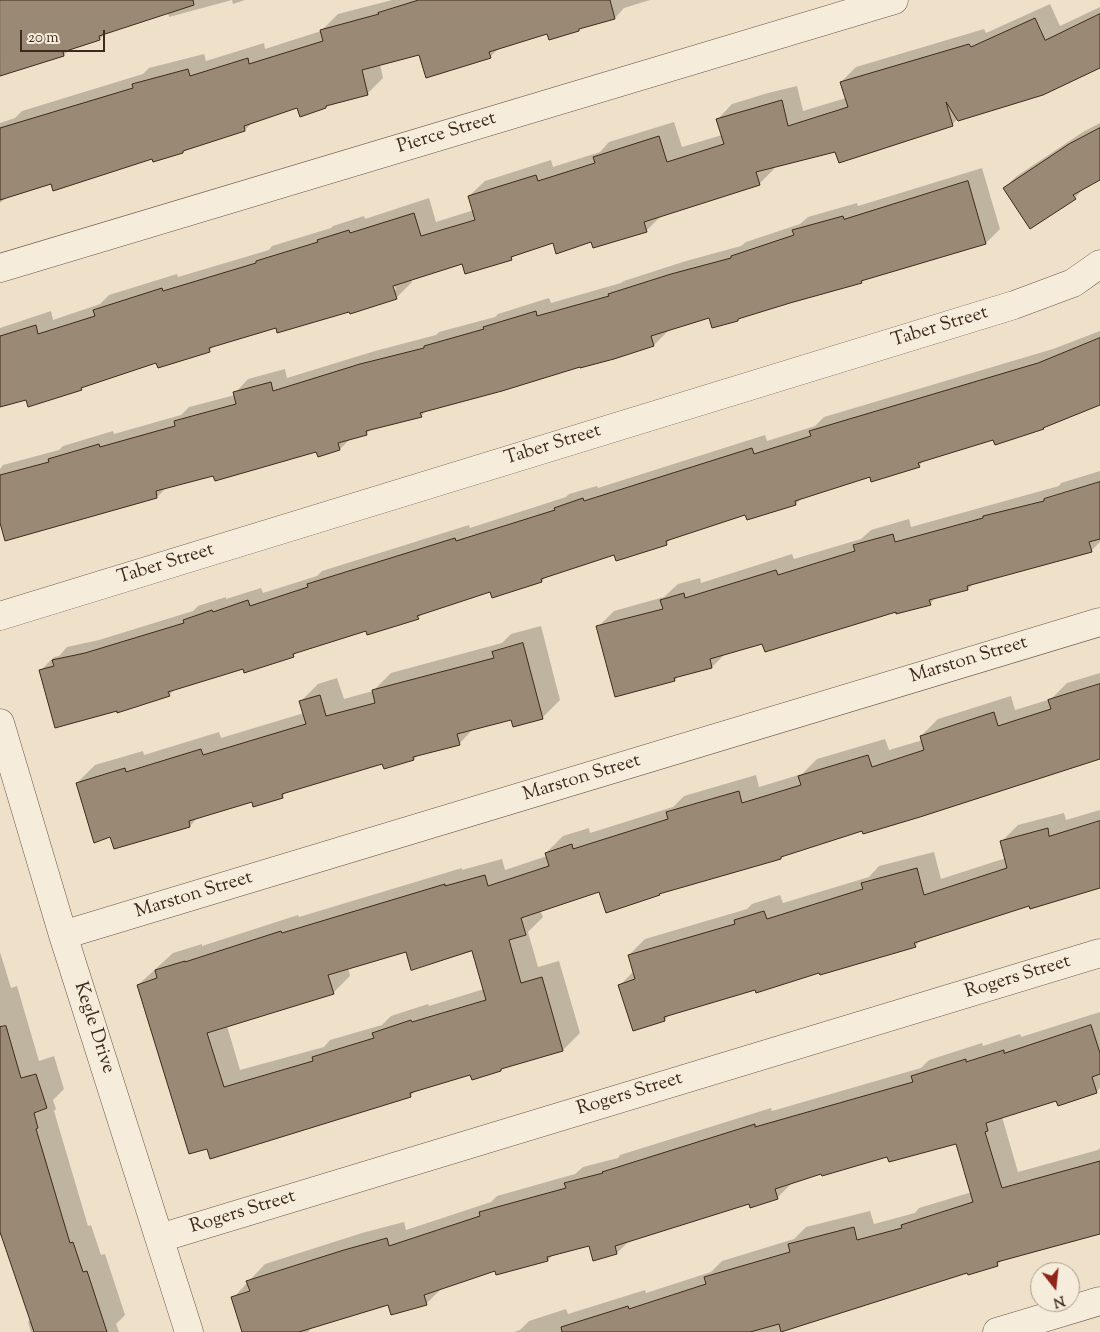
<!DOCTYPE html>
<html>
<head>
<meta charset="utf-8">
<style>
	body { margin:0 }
	#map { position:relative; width:1100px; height:1332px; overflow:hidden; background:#efe1c9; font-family:"Sorts Mill Goudy",serif }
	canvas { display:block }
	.north { position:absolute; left:1030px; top:1262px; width:50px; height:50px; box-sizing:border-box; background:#f5ecdc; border:1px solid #ac9e8e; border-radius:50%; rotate:164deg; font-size:14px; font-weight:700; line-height:20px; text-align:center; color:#3e291a }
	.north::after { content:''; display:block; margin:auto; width:18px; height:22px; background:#8f2418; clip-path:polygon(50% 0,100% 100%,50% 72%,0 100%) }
	.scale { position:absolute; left:20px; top:30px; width:85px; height:22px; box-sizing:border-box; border:2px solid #3e291a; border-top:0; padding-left:6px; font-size:15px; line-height:18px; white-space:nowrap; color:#3e291a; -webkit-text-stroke:4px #f5ecdc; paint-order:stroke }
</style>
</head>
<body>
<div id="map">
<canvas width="1100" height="1332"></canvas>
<div class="north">N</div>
<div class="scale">20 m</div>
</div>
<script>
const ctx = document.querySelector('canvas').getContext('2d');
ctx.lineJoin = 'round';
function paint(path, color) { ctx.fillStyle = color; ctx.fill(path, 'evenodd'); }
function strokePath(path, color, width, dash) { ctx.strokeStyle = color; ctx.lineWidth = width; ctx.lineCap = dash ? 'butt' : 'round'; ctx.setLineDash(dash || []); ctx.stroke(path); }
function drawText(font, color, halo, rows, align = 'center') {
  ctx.font = font + ' "Sorts Mill Goudy",serif'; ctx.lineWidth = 4; ctx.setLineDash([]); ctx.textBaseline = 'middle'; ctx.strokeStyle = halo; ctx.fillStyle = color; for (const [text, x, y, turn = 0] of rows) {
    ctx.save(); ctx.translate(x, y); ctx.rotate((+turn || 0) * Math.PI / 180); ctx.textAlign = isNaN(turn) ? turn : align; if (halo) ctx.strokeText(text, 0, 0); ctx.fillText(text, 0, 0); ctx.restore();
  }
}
const shadow = new Path2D(`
	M 0,0 L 245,0 L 233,4 L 232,0 L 169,17 L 168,12 L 107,31 L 100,39 L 71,48 L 64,55 L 0,75 Z
	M 392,0 L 650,0 L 624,8 L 615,18 L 582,26 L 579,30 L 548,32 L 500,47 L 490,57 L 419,54 L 380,64 L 383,78 L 367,94 L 328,105 L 326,107 L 298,107 L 254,121 L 245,130 L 186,149 L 183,152 L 153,157 L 52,183 L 7,197 L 0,203 L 0,123 L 15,118 L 22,111 L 143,74 L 149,68 L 204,54 L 206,61 L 264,43 L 265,49 L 321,31 L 338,14 Z
	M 1050,4 L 1060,26 L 1100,7 L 1100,60 L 957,119 L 952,125 L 836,150 L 773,166 L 774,169 L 759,184 L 662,215 L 646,231 L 592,241 L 553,242 L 517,253 L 511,259 L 463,263 L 411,279 L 412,282 L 397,297 L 351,313 L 350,310 L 276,326 L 216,344 L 209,351 L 157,362 L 86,385 L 81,389 L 27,399 L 0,406 L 0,328 L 51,311 L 53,320 L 100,304 L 109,295 L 177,274 L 178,277 L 269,250 L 272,246 L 331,228 L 333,226 L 364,216 L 365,219 L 429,198 L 436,222 L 474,210 L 469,196 L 485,181 L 551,160 L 553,167 L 600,152 L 609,142 L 674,122 L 682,147 L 722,135 L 717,120 L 732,104 L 768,93 L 797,86 L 803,111 L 846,98 L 841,82 L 856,67 L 984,29 L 986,33 ZM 392,279 L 396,290 L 393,290 Z
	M 1100,123 L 1100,179 L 1086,186 L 1075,198 L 1004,188 L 1017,176 L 1083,132 Z
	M 982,168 L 1000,229 L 986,243 L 741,317 L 738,320 L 710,316 L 667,330 L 668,331 L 654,345 L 427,410 L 421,416 L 372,428 L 366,434 L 350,439 L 340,449 L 318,455 L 317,450 L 214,474 L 167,487 L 157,497 L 0,518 L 0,469 L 3,465 L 59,450 L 63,446 L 113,431 L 114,434 L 181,415 L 189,407 L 235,395 L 235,393 L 248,379 L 285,369 L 287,378 L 375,351 L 436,335 L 439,332 L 495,317 L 498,314 L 549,298 L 551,303 L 621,283 L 624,281 L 686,261 L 741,246 L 746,242 L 800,224 L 808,217 L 857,203 L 858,206 Z
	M 1100,331 L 1100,404 L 1046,425 L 1043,428 L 995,443 L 994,439 L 924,460 L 919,466 L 870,476 L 802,498 L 796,504 L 746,513 L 673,537 L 666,544 L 615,553 L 548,575 L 542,581 L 491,591 L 424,612 L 418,618 L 367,630 L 299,650 L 293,656 L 243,667 L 175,689 L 169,695 L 40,671 L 54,657 L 59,656 L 67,647 L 99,640 L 193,611 L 198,606 L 226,597 L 226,599 L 261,588 L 263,593 L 317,576 L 322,571 L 469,525 L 470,528 L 566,497 L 569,494 L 597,486 L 598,488 L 765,435 L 767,441 L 815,426 L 824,417 L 1053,349 Z
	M 1100,471 L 1100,542 L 1091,551 L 974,583 L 968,589 L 936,597 L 930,604 L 896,610 L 725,654 L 712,667 L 679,675 L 675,680 L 598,627 L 614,611 L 664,597 L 678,584 L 700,578 L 701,583 L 792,554 L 794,559 L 861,539 L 871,530 L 909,519 L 911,527 L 1059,486 L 1061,483 Z
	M 541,626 L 560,700 L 542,718 L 512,718 L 474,728 L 459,744 L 418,755 L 414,759 L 383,762 L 287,791 L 282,797 L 253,801 L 198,817 L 190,826 L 111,836 L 77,783 L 95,765 L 143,751 L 144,755 L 219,732 L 221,738 L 304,713 L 300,702 L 318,684 L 337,678 L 344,699 L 373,691 L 391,673 L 502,643 L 511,634 Z
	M 1100,673 L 1100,759 L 920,816 L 863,830 L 784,855 L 781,858 L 661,892 L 659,894 L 600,891 L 540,910 L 543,917 L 528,932 L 538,967 L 559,961 L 580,1033 L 563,1050 L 504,1066 L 501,1070 L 471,1073 L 417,1090 L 410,1096 L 207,1147 L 138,985 L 173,953 L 202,944 L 202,946 L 298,915 L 299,917 L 462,868 L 462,870 L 502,859 L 505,870 L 547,856 L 546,853 L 563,836 L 589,828 L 590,833 L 673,807 L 684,796 L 756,775 L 759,787 L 802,774 L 817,759 L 885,739 L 889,750 L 923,740 L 921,736 L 938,719 L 1011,696 L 1015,710 L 1051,699 L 1067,683 ZM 473,950 L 484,989 L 429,1006 L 428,1004 L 391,1016 L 382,1025 L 330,1040 L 324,1047 L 240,1070 L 227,1026 L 333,993 L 350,976 L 348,968 L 406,951 Z
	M 1100,810 L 1100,887 L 1030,904 L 922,939 L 915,946 L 756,988 L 671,1013 L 665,1020 L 620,985 L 634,971 L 629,955 L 645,939 L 747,909 L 752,904 L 780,895 L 783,903 L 869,877 L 879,866 L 934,852 L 941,879 L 1006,858 L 1002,841 L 1018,825 L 1064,813 L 1066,820 Z
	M 0,952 L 11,988 L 17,986 L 39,1061 L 54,1056 L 64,1089 L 53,1100 L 56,1109 L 54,1111 L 88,1226 L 91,1225 L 101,1255 L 105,1254 L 125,1315 L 116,1324 L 119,1332 L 31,1332 L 28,1322 L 31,1319 L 2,1235 L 0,1236 Z
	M 1100,1012 L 1100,1088 L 1096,1092 L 1057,1099 L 1002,1117 L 1018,1172 L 1098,1150 L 1100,1148 L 1100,1233 L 1002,1260 L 997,1265 L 968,1271 L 778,1332 L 514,1332 L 520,1330 L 529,1321 L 566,1309 L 568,1314 L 645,1290 L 646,1293 L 711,1272 L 722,1261 L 794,1239 L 806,1227 L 870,1211 L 874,1224 L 915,1213 L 919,1208 L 972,1192 L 957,1142 L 888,1155 L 822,1172 L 794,1181 L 777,1198 L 749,1202 L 631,1239 L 617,1253 L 590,1244 L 554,1254 L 548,1260 L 496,1270 L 443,1287 L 426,1304 L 389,1303 L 313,1326 L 308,1332 L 243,1332 L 233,1298 L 265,1264 L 362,1233 L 404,1222 L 406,1230 L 491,1202 L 497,1196 L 575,1174 L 583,1167 L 618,1158 L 620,1155 L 771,1108 L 772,1111 L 921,1068 L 929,1060 L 982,1043 L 983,1046 L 1020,1034 L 1021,1037 Z`);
const building = new Path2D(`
	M 0,0 L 193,0 L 194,5 L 99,36 L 100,40 L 63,52 L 64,56 L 0,76 Z
	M 419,0 L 610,0 L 615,19 L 579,29 L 579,31 L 549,40 L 547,34 L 489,52 L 491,58 L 426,78 L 419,55 L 362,70 L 368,95 L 326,106 L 326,108 L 300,117 L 297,108 L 244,126 L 245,131 L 183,151 L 183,153 L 153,162 L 152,159 L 53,191 L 51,184 L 0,200 L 0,128 L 133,88 L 132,84 L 188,69 L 190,76 L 248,58 L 249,64 L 323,41 L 320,30 L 379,14 L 378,13 Z
	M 1100,14 L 1100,68 L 1043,95 L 958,121 L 946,102 L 953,126 L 839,163 L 835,152 L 756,172 L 760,185 L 644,222 L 647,232 L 593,248 L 591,242 L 556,254 L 553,243 L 511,257 L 512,260 L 465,274 L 462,264 L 393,286 L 397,299 L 350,314 L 349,312 L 277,333 L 276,328 L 209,348 L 210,352 L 158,368 L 156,363 L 81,388 L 82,390 L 28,407 L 26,400 L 0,407 L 0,336 L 36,325 L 38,334 L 95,316 L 93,310 L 162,288 L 163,291 L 256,263 L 256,261 L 318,242 L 317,240 L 349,230 L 350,233 L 414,213 L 421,236 L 475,220 L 468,196 L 536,175 L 538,181 L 595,163 L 593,157 L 659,136 L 667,162 L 724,144 L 716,119 L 782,100 L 788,126 L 848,107 L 840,82 L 969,44 L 971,47 L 1035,18 L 1045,40 Z
	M 1100,128 L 1100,180 L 1073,195 L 1076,199 L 1030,229 L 1003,188 L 1069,144 Z
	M 968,181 L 986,244 L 861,281 L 862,283 L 790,303 L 738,319 L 738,321 L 712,328 L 709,318 L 651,336 L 654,346 L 614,359 L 580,368 L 580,367 L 502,391 L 420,413 L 422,417 L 366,431 L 367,435 L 338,443 L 340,450 L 318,457 L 316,452 L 215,481 L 213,476 L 156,491 L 157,498 L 5,541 L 0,523 L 0,475 L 49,462 L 48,459 L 99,444 L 100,447 L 175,426 L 174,421 L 236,404 L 233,392 L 271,382 L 273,391 L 360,364 L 424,348 L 424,346 L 484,329 L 483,327 L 536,311 L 537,316 L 609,296 L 608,294 L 671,274 L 731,258 L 731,256 L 794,235 L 792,230 L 843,216 L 844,219 Z
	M 1100,338 L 1100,405 L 1043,428 L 1044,429 L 995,445 L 993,440 L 918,463 L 920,467 L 871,482 L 870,477 L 795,501 L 796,505 L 747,520 L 745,515 L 666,541 L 667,545 L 616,561 L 614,555 L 541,579 L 542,582 L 492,598 L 490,592 L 417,616 L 419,619 L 367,635 L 366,631 L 293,654 L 294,657 L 244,673 L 243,669 L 168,692 L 170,696 L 117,713 L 117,711 L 55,728 L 39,670 L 54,666 L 52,660 L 85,653 L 184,623 L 183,620 L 212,610 L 213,612 L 248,600 L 250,606 L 308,587 L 307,584 L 455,538 L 456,541 L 555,510 L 554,508 L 583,498 L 584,501 L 752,448 L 754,454 L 811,436 L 809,431 L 1038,363 Z
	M 1100,482 L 1100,539 L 1089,542 L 1092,552 L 967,586 L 968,590 L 929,600 L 931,605 L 896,614 L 896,612 L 765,652 L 762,644 L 710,659 L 712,668 L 674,678 L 675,681 L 615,697 L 596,626 L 663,609 L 660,600 L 684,593 L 685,598 L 776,570 L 778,575 L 855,551 L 853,545 L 893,534 L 895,542 L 983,518 L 983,516 L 1044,501 L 1044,499 Z
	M 523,643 L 543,719 L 513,727 L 511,720 L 457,734 L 460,745 L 413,757 L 414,760 L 384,769 L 382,764 L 282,794 L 283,798 L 253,807 L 252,802 L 189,821 L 190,827 L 114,849 L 110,837 L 94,843 L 76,783 L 125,768 L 126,772 L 201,749 L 203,755 L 306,724 L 299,701 L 320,695 L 326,716 L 375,703 L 372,690 L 494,658 L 492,652 Z
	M 1100,684 L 1100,759 L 920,817 L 863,834 L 862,831 L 781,857 L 781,859 L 659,894 L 660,895 L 606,913 L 599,892 L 521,918 L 526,935 L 509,940 L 521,983 L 542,977 L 563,1051 L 501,1069 L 501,1071 L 472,1080 L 470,1075 L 410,1093 L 411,1097 L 210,1159 L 207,1149 L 189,1154 L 137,985 L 157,978 L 155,970 L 185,961 L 185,962 L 281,931 L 282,933 L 445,884 L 445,886 L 485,875 L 488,886 L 549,866 L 545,853 L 572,844 L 573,849 L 668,819 L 666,812 L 739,791 L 742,803 L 801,785 L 798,776 L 868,755 L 872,767 L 924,750 L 920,736 L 994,712 L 998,726 L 1051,709 L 1048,700 ZM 472,951 L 486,1000 L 412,1022 L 411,1020 L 372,1033 L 374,1038 L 312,1057 L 313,1061 L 224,1087 L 207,1033 L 334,994 L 328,975 L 406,952 L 411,970 Z
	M 1100,821 L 1100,888 L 1030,909 L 1029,906 L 914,943 L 916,947 L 820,975 L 819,973 L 756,993 L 755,990 L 664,1017 L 665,1021 L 633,1031 L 618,985 L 635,979 L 628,955 L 735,924 L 734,920 L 764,911 L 767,919 L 863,889 L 861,883 L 917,868 L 924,895 L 1007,868 L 1000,841 L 1048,828 L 1049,836 Z
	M 1091,1025 L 1100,1053 L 1100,1074 L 1092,1077 L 1097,1093 L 1058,1106 L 1056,1101 L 986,1123 L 988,1131 L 985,1132 L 1002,1188 L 1100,1161 L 1100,1234 L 997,1262 L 998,1266 L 968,1275 L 967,1273 L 781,1332 L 779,1324 L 750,1332 L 562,1332 L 561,1327 L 628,1306 L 629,1309 L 706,1284 L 704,1277 L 790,1252 L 788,1244 L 854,1227 L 857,1240 L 902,1228 L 901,1225 L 973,1202 L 956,1144 L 889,1162 L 887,1157 L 822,1176 L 821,1174 L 775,1189 L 778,1199 L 750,1208 L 749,1204 L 615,1246 L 617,1254 L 593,1261 L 589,1246 L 547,1257 L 548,1261 L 496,1275 L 495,1271 L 424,1295 L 427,1305 L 391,1315 L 388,1305 L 299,1332 L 242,1332 L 231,1297 L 250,1291 L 246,1281 L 344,1250 L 387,1238 L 389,1246 L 480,1216 L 479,1212 L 566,1188 L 564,1183 L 603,1173 L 602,1172 L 755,1124 L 755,1127 L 913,1082 L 911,1076 L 966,1059 L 966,1062 L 1004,1050 L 1004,1053 Z
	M 6,1026 L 21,1078 L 36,1074 L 47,1108 L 34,1113 L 38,1128 L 36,1129 L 70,1243 L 73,1242 L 83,1272 L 87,1271 L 107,1332 L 34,1332 L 0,1232 L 0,1027 Z`);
const street = new Path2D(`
	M 0,268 L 894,0
	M 0,616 L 1014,305 L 1073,283 L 1100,264
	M 0,723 L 63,935 L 189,1332
	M 63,935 L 1100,622
	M 160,1238 L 1100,953
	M 997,1332 L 1100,1301`);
const streetNames = [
	["Pierce Street",447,134,-17],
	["Taber Street",940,328,-17],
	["Taber Street",553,446,-17],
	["Taber Street",166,565,-17],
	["Marston Street",969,661,-17],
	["Marston Street",582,779,-17],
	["Marston Street",194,896,-17],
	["Rogers Street",1018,978,-17],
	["Kegle Drive",93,1028,72],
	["Rogers Street",630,1095,-17],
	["Rogers Street",243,1213,-17]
];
paint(shadow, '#0003');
paint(building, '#9a8975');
strokePath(building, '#3e291a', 1);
strokePath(street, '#6a5746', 29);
strokePath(street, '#f5ecdc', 28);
drawText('19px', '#3e291a', '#f5ecdc', streetNames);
</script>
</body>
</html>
